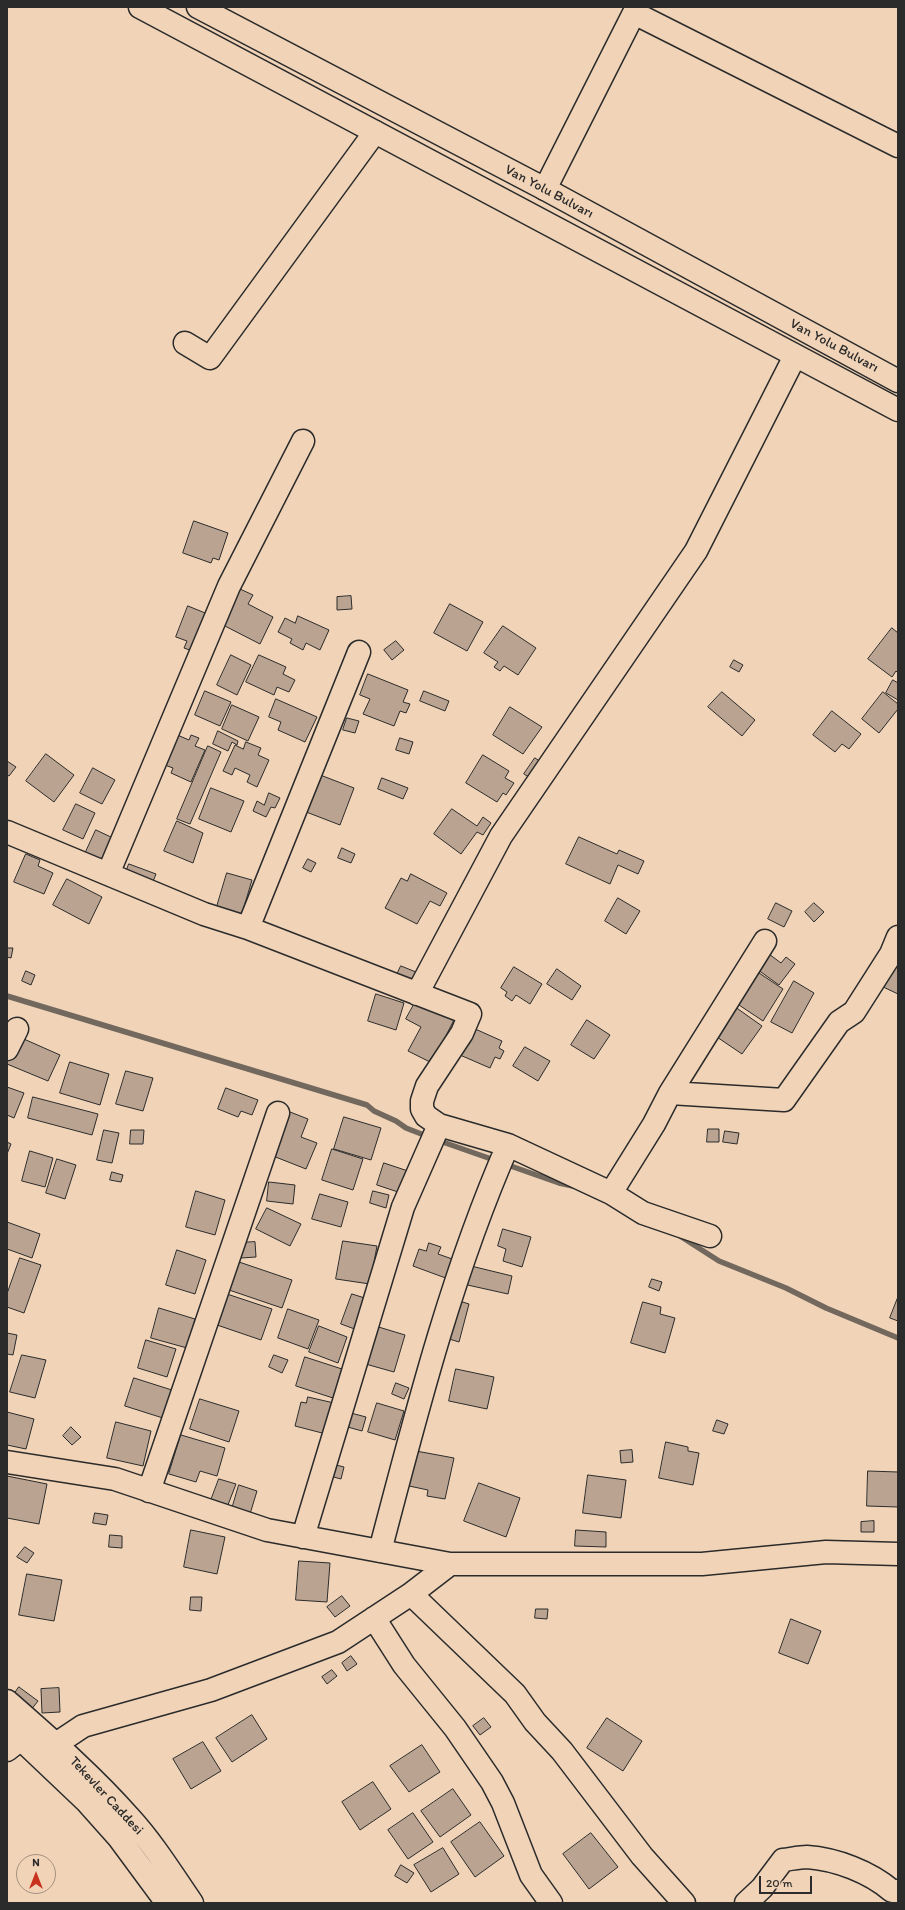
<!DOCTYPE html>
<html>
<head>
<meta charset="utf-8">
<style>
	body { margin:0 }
	#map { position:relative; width:905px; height:1910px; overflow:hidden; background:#f1d4b8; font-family:Itim,sans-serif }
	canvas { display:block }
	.frame { position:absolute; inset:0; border:8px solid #2b2b2b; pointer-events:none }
	.north { position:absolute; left:16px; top:1854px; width:40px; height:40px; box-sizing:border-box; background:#f1d4b8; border:1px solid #a29080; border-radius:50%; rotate:0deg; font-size:11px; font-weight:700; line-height:16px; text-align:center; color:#2b2b2b }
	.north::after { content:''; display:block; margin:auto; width:14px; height:18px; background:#c8321e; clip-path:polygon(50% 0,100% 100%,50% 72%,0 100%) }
	.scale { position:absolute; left:759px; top:1876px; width:53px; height:18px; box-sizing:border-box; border:2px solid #2b2b2b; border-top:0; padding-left:5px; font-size:12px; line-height:14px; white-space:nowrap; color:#2b2b2b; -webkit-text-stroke:3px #f1d4b8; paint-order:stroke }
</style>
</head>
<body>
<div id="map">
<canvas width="905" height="1910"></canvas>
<div class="frame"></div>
<div class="north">N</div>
<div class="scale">20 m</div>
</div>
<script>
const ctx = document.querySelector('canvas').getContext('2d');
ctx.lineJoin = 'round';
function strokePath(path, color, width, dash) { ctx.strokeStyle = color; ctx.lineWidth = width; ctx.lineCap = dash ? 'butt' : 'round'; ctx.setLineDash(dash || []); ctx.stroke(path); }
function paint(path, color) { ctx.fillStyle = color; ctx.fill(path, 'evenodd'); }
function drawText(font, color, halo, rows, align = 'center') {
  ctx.font = font + ' Itim,sans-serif'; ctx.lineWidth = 3; ctx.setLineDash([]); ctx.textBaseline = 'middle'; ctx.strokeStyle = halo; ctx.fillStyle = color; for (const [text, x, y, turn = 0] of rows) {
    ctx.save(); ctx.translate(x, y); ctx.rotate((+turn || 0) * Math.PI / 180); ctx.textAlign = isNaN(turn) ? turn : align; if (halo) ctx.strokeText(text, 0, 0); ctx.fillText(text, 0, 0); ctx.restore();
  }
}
const stream = new Path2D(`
	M 7,996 L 367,1105 L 374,1111 L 396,1121 L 406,1128 L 429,1137
	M 437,1140 L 497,1161
	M 505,1164 L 559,1183 L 573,1186
	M 680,1236 L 719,1261 L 786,1288 L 826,1308 L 898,1338`);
const building = new Path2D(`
	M 194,521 L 228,533 L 219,560 L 213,558 L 211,563 L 183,553 Z
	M 240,589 L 253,595 L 248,604 L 273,617 L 260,644 L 223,625 Z
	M 351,596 L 352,609 L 337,610 L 337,597 Z
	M 450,604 L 483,622 L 467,651 L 434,633 Z
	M 188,606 L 210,615 L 195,652 L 184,648 L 187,641 L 176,637 Z
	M 298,616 L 329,630 L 320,650 L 306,643 L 303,650 L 290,643 L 292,639 L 278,632 L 285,618 L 295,623 Z
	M 503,626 L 536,648 L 518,675 L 504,666 L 500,671 L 494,667 L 498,662 L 484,653 Z
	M 892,628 L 898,633 L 898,673 L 896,671 L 892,677 L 868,659 Z
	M 396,641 L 404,650 L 392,660 L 384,650 Z
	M 231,655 L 251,665 L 237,695 L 217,685 Z
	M 259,655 L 286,667 L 283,674 L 295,680 L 289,692 L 277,687 L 274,695 L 246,682 Z
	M 734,660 L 743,665 L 739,672 L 730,667 Z
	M 368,674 L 408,690 L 403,702 L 410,704 L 406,713 L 400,711 L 394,726 L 363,714 L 370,699 L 360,695 Z
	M 893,680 L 898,683 L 898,700 L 886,693 Z
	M 205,691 L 231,702 L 220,726 L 195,715 Z
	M 424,691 L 449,701 L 445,711 L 420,701 Z
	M 722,692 L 755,720 L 742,736 L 708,707 Z
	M 883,692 L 898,704 L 898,709 L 879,733 L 862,719 Z
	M 276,699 L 317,717 L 305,742 L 278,730 L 281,722 L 269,717 Z
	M 232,705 L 259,717 L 248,741 L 222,729 Z
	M 510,707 L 542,727 L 523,754 L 493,735 Z
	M 832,711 L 861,734 L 849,749 L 842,744 L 835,752 L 813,735 Z
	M 347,718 L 359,721 L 355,733 L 343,730 Z
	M 218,731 L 238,741 L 237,745 L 232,742 L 228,751 L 213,744 Z
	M 175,734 L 189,740 L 191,735 L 199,738 L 195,746 L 205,750 L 191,782 L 171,773 L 173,768 L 162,764 Z
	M 400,738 L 413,742 L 409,754 L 396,750 Z
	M 246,742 L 261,748 L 258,755 L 269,760 L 257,787 L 247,782 L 250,775 L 235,768 L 232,775 L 223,771 L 235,745 L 243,749 Z
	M 208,746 L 221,752 L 190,824 L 177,819 Z
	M 46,754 L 74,775 L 54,802 L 26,781 Z
	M 483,755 L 509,771 L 505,778 L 514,783 L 506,795 L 503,793 L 497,802 L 466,783 Z
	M 535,758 L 544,764 L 533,780 L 524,774 Z
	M 7,761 L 16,767 L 9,776 L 7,775 Z
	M 93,768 L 115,780 L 102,804 L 80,793 Z
	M 315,773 L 354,788 L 340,825 L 301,810 Z
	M 382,778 L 408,788 L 403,799 L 378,789 Z
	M 211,788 L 244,801 L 231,832 L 199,819 Z
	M 269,793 L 280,798 L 275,808 L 271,807 L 266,817 L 253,811 L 257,801 L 264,805 Z
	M 76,804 L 95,813 L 83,839 L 63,830 Z
	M 452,809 L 477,826 L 483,817 L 491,823 L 483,835 L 477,832 L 461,854 L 434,834 Z
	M 177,821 L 203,833 L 193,863 L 164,851 Z
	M 96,830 L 113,838 L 102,863 L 84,856 Z
	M 579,837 L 617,854 L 619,850 L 644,861 L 638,874 L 618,865 L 610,884 L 566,864 Z
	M 342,848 L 355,854 L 351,863 L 338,858 Z
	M 26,854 L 40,860 L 38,866 L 53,873 L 44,894 L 14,882 Z
	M 308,859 L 316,863 L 311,872 L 303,868 Z
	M 129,864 L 156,874 L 152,884 L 125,875 Z
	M 227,873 L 252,880 L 241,917 L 216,910 Z
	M 411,874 L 447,893 L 440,906 L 430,901 L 417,924 L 385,908 L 401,878 L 407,881 Z
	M 67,879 L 102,897 L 89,924 L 53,905 Z
	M 618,898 L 640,911 L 626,934 L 605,921 Z
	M 776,903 L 792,911 L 784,927 L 768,919 Z
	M 814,903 L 824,912 L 814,922 L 805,912 Z
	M 7,948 L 13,948 L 11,958 L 7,957 Z
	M 765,951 L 781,963 L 786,957 L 795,964 L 779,985 L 754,967 Z
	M 898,957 L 898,994 L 879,985 Z
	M 401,966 L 421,974 L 414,989 L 394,981 Z
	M 514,967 L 542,984 L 530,1004 L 516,995 L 512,1001 L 505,996 L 507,992 L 501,988 Z
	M 557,969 L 581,986 L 572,1000 L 547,984 Z
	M 753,969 L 783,989 L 763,1021 L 733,1001 Z
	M 26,971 L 35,975 L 31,985 L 22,981 Z
	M 794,981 L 814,993 L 792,1033 L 771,1022 Z
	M 376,994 L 404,1003 L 396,1030 L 368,1021 Z
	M 416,1001 L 454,1020 L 432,1063 L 408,1051 L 421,1027 L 406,1019 Z
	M 731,1004 L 762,1026 L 742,1054 L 711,1033 Z
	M 587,1020 L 610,1035 L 594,1059 L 571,1045 Z
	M 473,1028 L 502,1041 L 499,1048 L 504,1051 L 500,1059 L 495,1057 L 490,1068 L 460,1055 Z
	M 17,1036 L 60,1055 L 48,1081 L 7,1064 L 7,1060 Z
	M 525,1047 L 550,1061 L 538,1081 L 513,1066 Z
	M 70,1062 L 109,1074 L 100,1105 L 60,1093 Z
	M 126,1071 L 153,1078 L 143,1111 L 116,1104 Z
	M 7,1087 L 24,1093 L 14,1118 L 7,1115 Z
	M 226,1088 L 258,1100 L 252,1115 L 241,1111 L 238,1117 L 218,1109 Z
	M 33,1097 L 98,1114 L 92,1135 L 28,1118 Z
	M 290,1112 L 308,1119 L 301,1137 L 317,1143 L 306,1169 L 273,1156 Z
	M 344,1117 L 381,1128 L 371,1160 L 334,1149 Z
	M 708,1129 L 719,1129 L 719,1142 L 707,1142 Z
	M 104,1130 L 119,1133 L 112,1163 L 97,1160 Z
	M 131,1130 L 144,1130 L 143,1144 L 130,1144 Z
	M 725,1131 L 739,1133 L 737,1144 L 723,1142 Z
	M 7,1142 L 11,1144 L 7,1154 Z
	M 332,1149 L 363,1159 L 353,1190 L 322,1180 Z
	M 30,1151 L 53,1158 L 45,1187 L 22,1181 Z
	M 57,1159 L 76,1165 L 65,1199 L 46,1193 Z
	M 384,1163 L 411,1172 L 404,1194 L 377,1185 Z
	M 112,1172 L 123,1175 L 121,1182 L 110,1180 Z
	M 269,1182 L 295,1185 L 293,1204 L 267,1201 Z
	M 196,1191 L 225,1200 L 215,1235 L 186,1227 Z
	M 373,1191 L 389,1195 L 386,1208 L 370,1203 Z
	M 320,1194 L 348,1202 L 341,1227 L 312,1219 Z
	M 267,1208 L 301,1224 L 290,1246 L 256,1229 Z
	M 7,1222 L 40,1234 L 32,1258 L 7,1249 Z
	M 503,1229 L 531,1237 L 522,1267 L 503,1261 L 506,1249 L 498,1246 Z
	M 343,1241 L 377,1246 L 370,1284 L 336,1279 Z
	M 255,1242 L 256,1257 L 241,1258 L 240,1243 Z
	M 429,1243 L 441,1247 L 438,1254 L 458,1261 L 451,1280 L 413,1266 L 419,1249 L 426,1251 Z
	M 177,1250 L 206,1260 L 195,1294 L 166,1285 Z
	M 20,1258 L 41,1265 L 24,1313 L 7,1307 L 7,1294 Z
	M 239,1262 L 292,1280 L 282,1308 L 229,1290 Z
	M 467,1265 L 512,1276 L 508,1294 L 463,1284 Z
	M 652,1279 L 662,1282 L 659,1291 L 649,1287 Z
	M 227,1294 L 272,1309 L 261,1340 L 217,1325 Z
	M 352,1294 L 371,1300 L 360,1331 L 341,1324 Z
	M 898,1297 L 898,1321 L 890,1318 Z
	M 456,1300 L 469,1304 L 459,1342 L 446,1338 Z
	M 643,1302 L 661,1307 L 660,1314 L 675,1318 L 665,1353 L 631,1343 Z
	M 159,1308 L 195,1319 L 187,1348 L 151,1338 Z
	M 288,1309 L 319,1320 L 308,1349 L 278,1338 Z
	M 372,1325 L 405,1335 L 394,1372 L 362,1363 Z
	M 319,1326 L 347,1337 L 338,1363 L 309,1352 Z
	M 7,1333 L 17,1335 L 13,1355 L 7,1354 Z
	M 146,1340 L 176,1349 L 167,1377 L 138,1368 Z
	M 22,1355 L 46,1360 L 35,1398 L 10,1392 Z
	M 274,1355 L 288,1360 L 282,1373 L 269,1367 Z
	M 305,1357 L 342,1369 L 333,1398 L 296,1386 Z
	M 456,1369 L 494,1377 L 487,1409 L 449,1401 Z
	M 134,1378 L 175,1391 L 166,1419 L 125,1406 Z
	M 396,1383 L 409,1388 L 404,1399 L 392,1394 Z
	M 308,1397 L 334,1403 L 326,1434 L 295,1426 L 301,1402 L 306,1403 Z
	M 200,1399 L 239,1411 L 229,1442 L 190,1429 Z
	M 377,1403 L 404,1411 L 395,1440 L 368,1432 Z
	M 7,1412 L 34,1419 L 26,1449 L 7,1445 Z
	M 347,1412 L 366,1417 L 362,1431 L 344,1426 Z
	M 717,1420 L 728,1424 L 724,1434 L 713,1431 Z
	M 116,1422 L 151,1431 L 143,1466 L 107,1458 Z
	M 71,1427 L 81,1437 L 72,1445 L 63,1436 Z
	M 181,1435 L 225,1448 L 217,1476 L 200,1471 L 196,1482 L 169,1474 Z
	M 666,1442 L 688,1447 L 688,1451 L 699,1453 L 693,1485 L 659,1478 Z
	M 632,1450 L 633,1462 L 621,1463 L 620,1451 Z
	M 416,1451 L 454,1458 L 445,1499 L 427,1496 L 428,1490 L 409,1486 Z
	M 332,1464 L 344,1467 L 341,1479 L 330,1476 Z
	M 868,1471 L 898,1472 L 898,1507 L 867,1506 Z
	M 588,1475 L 626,1480 L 621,1518 L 583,1513 Z
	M 7,1476 L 47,1484 L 39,1524 L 7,1518 Z
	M 219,1479 L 236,1484 L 226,1510 L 210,1503 Z
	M 479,1483 L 520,1498 L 506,1537 L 464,1521 Z
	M 239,1485 L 257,1491 L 250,1514 L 232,1509 Z
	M 95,1513 L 108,1515 L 106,1525 L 93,1523 Z
	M 874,1521 L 874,1532 L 861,1532 L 861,1522 Z
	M 191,1530 L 225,1537 L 217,1574 L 184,1567 Z
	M 576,1530 L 606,1532 L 606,1547 L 575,1546 Z
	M 110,1535 L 122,1536 L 122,1548 L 109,1547 Z
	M 25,1547 L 34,1553 L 27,1563 L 17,1557 Z
	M 299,1561 L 330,1563 L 327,1602 L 296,1600 Z
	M 27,1574 L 62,1580 L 54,1621 L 19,1615 Z
	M 342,1596 L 350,1606 L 335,1617 L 327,1607 Z
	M 191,1597 L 202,1597 L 201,1611 L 190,1610 Z
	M 536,1609 L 548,1609 L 547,1619 L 535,1618 Z
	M 791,1619 L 821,1631 L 808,1664 L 779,1653 Z
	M 351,1656 L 357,1664 L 347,1671 L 342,1663 Z
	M 332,1670 L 337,1676 L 327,1684 L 322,1677 Z
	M 19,1687 L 38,1701 L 27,1715 L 9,1702 Z
	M 59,1688 L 60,1712 L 42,1713 L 41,1689 Z
	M 252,1715 L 267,1739 L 232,1762 L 216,1738 Z
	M 484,1718 L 491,1727 L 480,1735 L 473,1726 Z
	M 607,1718 L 642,1741 L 623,1771 L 587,1748 Z
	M 203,1742 L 221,1771 L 191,1789 L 173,1759 Z
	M 422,1745 L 440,1772 L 409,1792 L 390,1766 Z
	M 373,1782 L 391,1809 L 360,1830 L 342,1802 Z
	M 453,1789 L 471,1815 L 440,1837 L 421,1811 Z
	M 413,1813 L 433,1842 L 408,1859 L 388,1830 Z
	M 480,1822 L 504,1856 L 475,1877 L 451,1842 Z
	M 591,1833 L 618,1867 L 589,1889 L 563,1854 Z
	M 443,1848 L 459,1874 L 431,1892 L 414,1865 Z
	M 401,1865 L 414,1873 L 407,1883 L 395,1876 Z`);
const minor = new Path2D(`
	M 634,13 L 898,146
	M 545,189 L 637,7
	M 185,343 L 210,358 L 375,132
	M 359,652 L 248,928 L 470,1014 L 462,1033 L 427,1086 L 422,1101 L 422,1109 L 426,1116 L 439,1125 L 508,1145 L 611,1193 L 643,1213 L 710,1236
	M 7,832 L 204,914 L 248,928
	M 108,874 L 229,586 L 303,441
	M 417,994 L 501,836 L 696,551 L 795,356
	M 7,1049 L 17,1029
	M 670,1093 L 765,941
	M 611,1193 L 654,1124 L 670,1093 L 784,1100 L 839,1022 L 854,1012 L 891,954 L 898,937
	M 7,1462 L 115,1479 L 267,1530 L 450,1564 L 702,1564 L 826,1552 L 898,1554
	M 149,1491 L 278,1113
	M 303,1537 L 403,1207 L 439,1125
	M 380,1551 C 416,1414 451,1275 508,1145
	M 411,1594 L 515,1694 L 535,1722 L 562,1751 L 642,1856 L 684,1903
	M 374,1618 L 404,1665 L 455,1728 L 492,1782 L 503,1803 L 531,1875 L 551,1903
	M 7,1701 C 49,1738 92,1775 129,1817 C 153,1843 172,1874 192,1903
	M 7,1726 L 86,1801 L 119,1838 L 167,1903
	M 7,1750 L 21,1739 L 56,1744 L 83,1726 L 211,1690 L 338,1642 L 411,1594 L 450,1564
	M 746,1903 L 762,1888 L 783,1860 C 791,1859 800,1857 807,1857 C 836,1859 870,1872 892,1891 L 898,1891`);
const major = new Path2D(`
	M 140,7 L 898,410
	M 198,7 L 545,189 L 898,381`);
const streetNames = [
	["Van Yolu Bulvarı",549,192,28],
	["Van Yolu Bulvarı",834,346,28],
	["Tekevler Caddesi",106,1796,47]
];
strokePath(stream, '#73685e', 5.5);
paint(building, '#baa491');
strokePath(building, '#2b2b2b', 1);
strokePath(minor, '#2b2b2b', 25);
strokePath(major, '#2b2b2b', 25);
strokePath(minor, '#f1d4b8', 22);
strokePath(major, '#f1d4b8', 22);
drawText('14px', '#2b2b2b', '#f1d4b8', streetNames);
</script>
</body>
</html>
